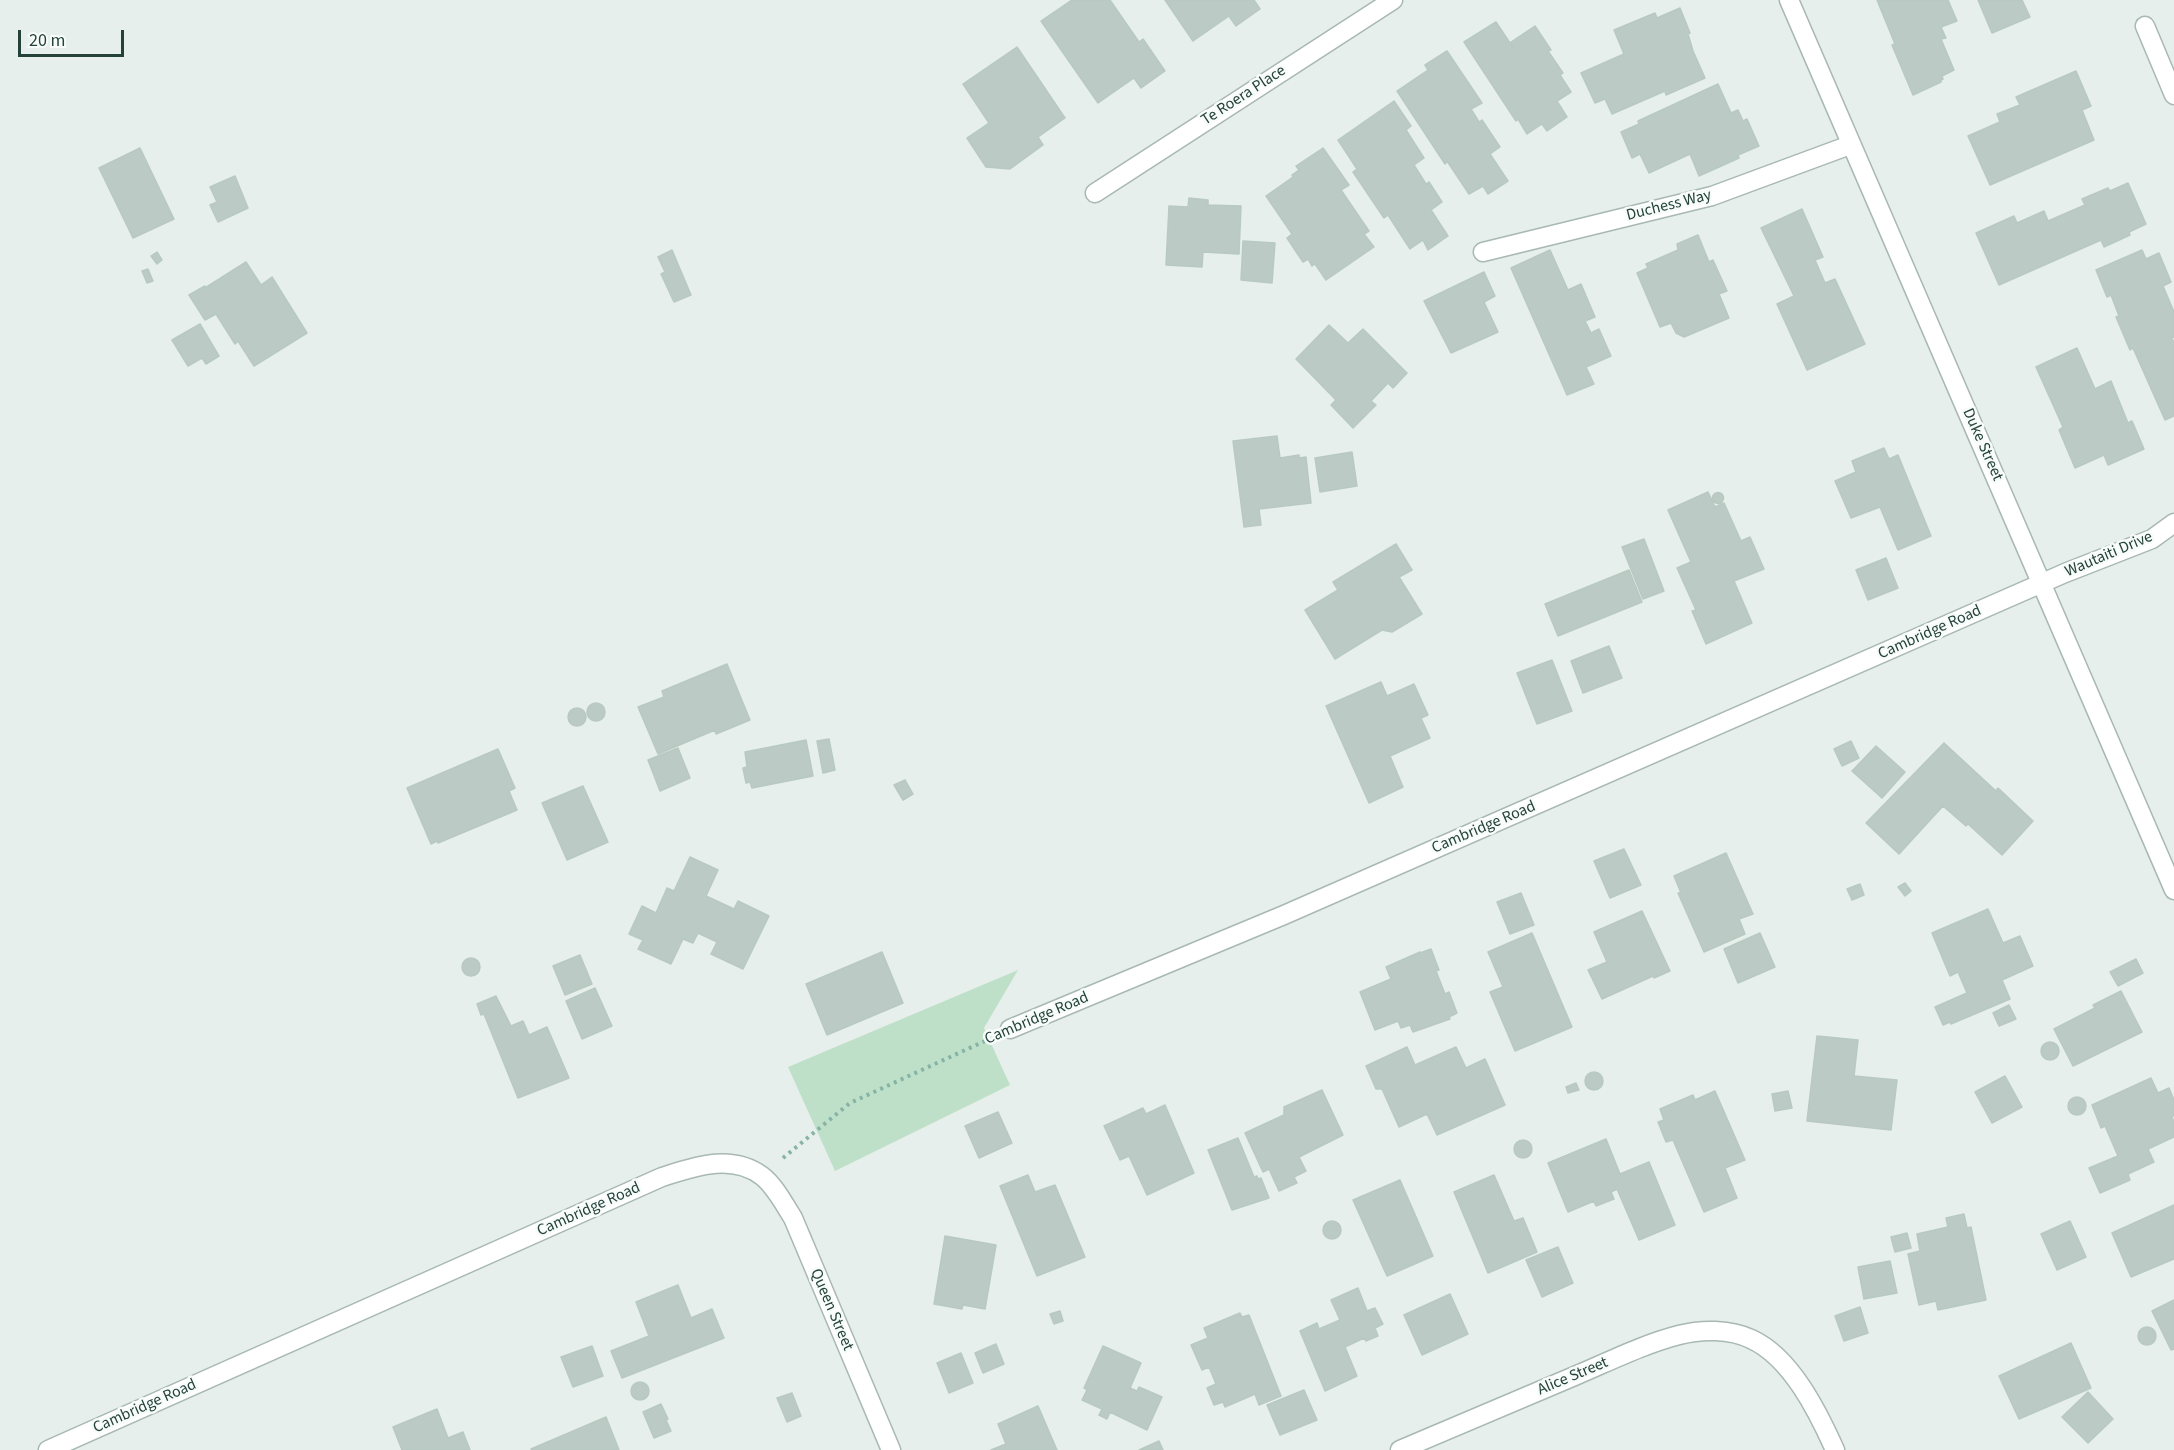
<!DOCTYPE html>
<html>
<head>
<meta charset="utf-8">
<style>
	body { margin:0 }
	#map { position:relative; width:2174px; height:1450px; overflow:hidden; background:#e6efeb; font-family:"Source Sans 3",sans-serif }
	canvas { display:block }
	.scale { position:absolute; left:18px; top:30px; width:106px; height:27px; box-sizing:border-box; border:3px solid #24423a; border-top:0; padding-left:8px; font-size:18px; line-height:21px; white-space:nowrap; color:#24423a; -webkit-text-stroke:4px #f7fbf9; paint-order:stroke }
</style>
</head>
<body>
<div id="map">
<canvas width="2174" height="1450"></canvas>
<div class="scale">20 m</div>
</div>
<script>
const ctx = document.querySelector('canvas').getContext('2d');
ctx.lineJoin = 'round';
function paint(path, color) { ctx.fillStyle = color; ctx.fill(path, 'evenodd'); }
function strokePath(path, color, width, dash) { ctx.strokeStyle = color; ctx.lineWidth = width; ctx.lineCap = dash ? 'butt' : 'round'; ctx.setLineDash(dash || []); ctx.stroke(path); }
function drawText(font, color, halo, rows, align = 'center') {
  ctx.font = font + ' "Source Sans 3",sans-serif'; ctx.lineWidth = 5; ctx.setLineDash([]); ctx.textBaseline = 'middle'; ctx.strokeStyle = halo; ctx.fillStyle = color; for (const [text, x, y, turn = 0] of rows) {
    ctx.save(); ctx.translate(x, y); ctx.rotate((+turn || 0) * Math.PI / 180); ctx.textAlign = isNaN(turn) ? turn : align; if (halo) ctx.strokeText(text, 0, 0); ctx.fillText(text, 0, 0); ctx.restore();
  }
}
const green = new Path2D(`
	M 1018,970 L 984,1028 L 1010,1085 L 835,1171 L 788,1067 Z`);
const building = new Path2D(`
	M 1072,0 L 1110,0 L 1139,42 L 1143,39 L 1165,71 L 1141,88 L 1134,78 L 1098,103 L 1041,21 Z
	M 1165,0 L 1254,0 L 1260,9 L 1236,26 L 1229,16 L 1193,41 Z
	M 1877,0 L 1948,0 L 1957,21 L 1941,27 L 1946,38 L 1941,39 L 1954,70 L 1942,76 L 1943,79 L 1941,80 L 1941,82 L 1913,95 L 1892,45 L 1895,44 Z
	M 1978,0 L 2022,0 L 2030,17 L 1992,33 Z
	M 1680,8 L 1690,33 L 1688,34 L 1693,51 L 1705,78 L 1666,95 L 1665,91 L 1612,114 L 1605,99 L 1595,103 L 1581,73 L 1624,54 L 1614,30 L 1655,13 L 1657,18 Z
	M 1496,22 L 1514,49 L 1511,42 L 1535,26 L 1551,50 L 1548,51 L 1563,73 L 1560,75 L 1571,92 L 1557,101 L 1567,117 L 1547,131 L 1542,124 L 1527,134 L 1518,119 L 1516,121 L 1464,42 Z
	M 1017,47 L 1065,118 L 1038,137 L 1043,145 L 1010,169 L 986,167 L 967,138 L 989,123 L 963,84 Z
	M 1447,51 L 1482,103 L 1471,109 L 1479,122 L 1482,120 L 1500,147 L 1490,154 L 1508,181 L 1488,194 L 1483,186 L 1469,194 L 1447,161 L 1445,164 L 1397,91 L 1428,70 L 1425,65 Z
	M 2076,71 L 2091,106 L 2082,110 L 2094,140 L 1990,185 L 1968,136 L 2000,122 L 1997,114 L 2020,105 L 2016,97 Z
	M 1718,84 L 1731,113 L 1738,110 L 1743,121 L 1747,119 L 1759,146 L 1738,155 L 1739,158 L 1699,176 L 1690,154 L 1649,173 L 1640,154 L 1632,158 L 1621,132 L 1639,124 L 1638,121 Z
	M 1394,101 L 1411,126 L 1406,130 L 1424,158 L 1414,165 L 1426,184 L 1429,182 L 1442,202 L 1431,210 L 1448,236 L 1428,250 L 1423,240 L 1410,249 L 1388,215 L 1384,218 L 1353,172 L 1357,169 L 1338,140 Z
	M 140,148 L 174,219 L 133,238 L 99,168 Z
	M 1323,148 L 1349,185 L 1341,190 L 1369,231 L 1364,234 L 1374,247 L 1326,280 L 1315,264 L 1312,266 L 1308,259 L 1303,262 L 1287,238 L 1292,234 L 1266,196 L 1293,177 L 1292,175 L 1299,170 L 1296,166 Z
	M 235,176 L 248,208 L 218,222 L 210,205 L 217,202 L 210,187 Z
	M 2128,183 L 2146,224 L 2129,232 L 2130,235 L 2104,247 L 2101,240 L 1999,285 L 1976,233 L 2014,216 L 2017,223 L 2044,211 L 2048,221 L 2085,205 L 2082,199 L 2108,188 L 2110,191 Z
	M 1189,198 L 1208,200 L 1208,205 L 1241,206 L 1239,254 L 1203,252 L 1202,267 L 1166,265 L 1169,206 L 1188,207 Z
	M 1802,209 L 1823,257 L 1815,260 L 1825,283 L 1835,279 L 1865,344 L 1807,370 L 1777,304 L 1794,296 L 1761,228 Z
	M 1698,235 L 1709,262 L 1713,260 L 1727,291 L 1719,294 L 1729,318 L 1684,337 L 1676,333 L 1671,323 L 1660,327 L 1637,273 L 1648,268 L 1646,264 L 1678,250 L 1677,244 Z
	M 1243,241 L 1275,243 L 1272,283 L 1241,280 Z
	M 672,250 L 691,295 L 674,302 L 661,274 L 665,272 L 658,257 Z
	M 1550,250 L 1568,290 L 1581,284 L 1595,317 L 1585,321 L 1591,333 L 1599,329 L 1611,356 L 1586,367 L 1594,384 L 1567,395 L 1511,268 Z
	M 2142,250 L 2146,259 L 2159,253 L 2171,282 L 2163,286 L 2174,312 L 2174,337 L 2172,338 L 2174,343 L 2174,416 L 2165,420 L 2133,348 L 2130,350 L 2116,317 L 2119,316 L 2111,295 L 2107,297 L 2096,270 Z
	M 157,252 L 162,260 L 157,264 L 151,256 Z
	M 246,262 L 261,285 L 272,277 L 307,333 L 254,366 L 238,341 L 235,344 L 216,314 L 205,320 L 189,295 L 205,286 L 205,288 Z
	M 148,269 L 153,281 L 147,283 L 142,271 Z
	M 1484,272 L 1495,296 L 1484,302 L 1498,332 L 1451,353 L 1424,301 Z
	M 200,324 L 219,356 L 206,364 L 202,358 L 188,366 L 172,340 Z
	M 1329,325 L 1348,343 L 1363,329 L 1407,373 L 1393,388 L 1388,383 L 1371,401 L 1376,405 L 1353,428 L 1331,405 L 1336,400 L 1296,359 Z
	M 2077,348 L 2095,389 L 2111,381 L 2128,423 L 2132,421 L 2144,449 L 2108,465 L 2104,455 L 2075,468 L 2059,430 L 2063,427 L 2036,367 Z
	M 1277,436 L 1280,458 L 1299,455 L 1299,458 L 1306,457 L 1311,503 L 1259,509 L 1261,525 L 1244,527 L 1233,441 Z
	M 1884,448 L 1889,459 L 1898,455 L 1931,536 L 1898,550 L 1880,507 L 1851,518 L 1835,481 L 1856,472 L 1852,461 Z
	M 1352,452 L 1357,486 L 1320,492 L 1315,458 Z
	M 1708,492 L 1715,507 L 1724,503 L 1741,541 L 1750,537 L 1764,569 L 1734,581 L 1752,623 L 1706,644 L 1692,611 L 1696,610 L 1677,568 L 1691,562 L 1668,510 Z
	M1712.5 498a5.5 5.5 0 1 1 11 0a5.5 5.5 0 1 1-11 0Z
	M 1644,539 L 1664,591 L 1643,599 L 1622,547 Z
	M 1396,544 L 1412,570 L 1399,577 L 1422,614 L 1392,632 L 1382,630 L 1335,659 L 1305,610 L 1338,590 L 1333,582 Z
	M 1886,558 L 1898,588 L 1868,600 L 1856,570 Z
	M 1629,570 L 1642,602 L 1558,636 L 1545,604 Z
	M 1609,646 L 1622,678 L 1583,693 L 1571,661 Z
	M 1552,660 L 1572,711 L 1537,724 L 1517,673 Z
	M 727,664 L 750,720 L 716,734 L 715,730 L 658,754 L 638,707 L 664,697 L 662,691 Z
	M 1381,682 L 1387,696 L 1414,684 L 1428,715 L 1421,718 L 1430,738 L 1390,756 L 1403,787 L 1369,803 L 1326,706 Z
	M587 712a9 9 0 1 1 18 0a9 9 0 1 1-18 0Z
	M568 717a9 9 0 1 1 18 0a9 9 0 1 1-18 0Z
	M 829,739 L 835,770 L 823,773 L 817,741 Z
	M 806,740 L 813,776 L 752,788 L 750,782 L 746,783 L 743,768 L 747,767 L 745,752 Z
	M 1851,741 L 1859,758 L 1842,766 L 1834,749 Z
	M 1944,743 L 1996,791 L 1998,788 L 2033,821 L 2002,855 L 1968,824 L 1966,826 L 1943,806 L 1899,854 L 1866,823 Z
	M 1876,746 L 1905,772 L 1882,798 L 1852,771 Z
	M 678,748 L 690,778 L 660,791 L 648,760 Z
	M 498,749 L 515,788 L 509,791 L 517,810 L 438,843 L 437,841 L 431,844 L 407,788 Z
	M 905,780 L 913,794 L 903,800 L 894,785 Z
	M 583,786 L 608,842 L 567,860 L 542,803 Z
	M 1624,849 L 1641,885 L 1610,898 L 1594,861 Z
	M 1726,853 L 1753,914 L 1739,919 L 1745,934 L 1704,952 L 1678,893 L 1681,893 L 1674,876 Z
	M 690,857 L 718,870 L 706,896 L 734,909 L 738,901 L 769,916 L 743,969 L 711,954 L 717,942 L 698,933 L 693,943 L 683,939 L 671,964 L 638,949 L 643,940 L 629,934 L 642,906 L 656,913 L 667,888 L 674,891 Z
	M 1905,883 L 1911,891 L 1905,896 L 1898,887 Z
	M 1860,884 L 1864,895 L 1852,900 L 1847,889 Z
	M 1521,893 L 1534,925 L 1510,934 L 1497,902 Z
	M 1988,909 L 2003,943 L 2020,936 L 2033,966 L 2002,980 L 2010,999 L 1951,1024 L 1950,1022 L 1943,1025 L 1935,1007 L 1967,993 L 1958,972 L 1950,976 L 1932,933 Z
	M 1642,911 L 1670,971 L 1654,978 L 1653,976 L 1602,999 L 1588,970 L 1607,962 L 1594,932 Z
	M 1532,933 L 1572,1027 L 1515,1051 L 1490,992 L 1503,987 L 1488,952 Z
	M 1760,933 L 1775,967 L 1738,983 L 1724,949 Z
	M 1431,949 L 1439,970 L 1436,971 L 1445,994 L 1449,992 L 1457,1013 L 1449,1017 L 1450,1019 L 1413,1032 L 1410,1025 L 1401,1028 L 1398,1021 L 1375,1030 L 1360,992 L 1391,979 L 1386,967 L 1420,952 L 1420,953 Z
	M 882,952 L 903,1003 L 827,1035 L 806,984 Z
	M 580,955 L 592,984 L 565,995 L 553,966 Z
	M462 967a9 9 0 1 1 18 0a9 9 0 1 1-18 0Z
	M 2136,959 L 2143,973 L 2118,986 L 2110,972 Z
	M 595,988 L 612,1026 L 582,1039 L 566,1001 Z
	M 2121,991 L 2142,1032 L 2073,1066 L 2054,1029 L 2095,1008 L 2093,1005 Z
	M 496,996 L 511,1026 L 523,1021 L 529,1035 L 547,1027 L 569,1078 L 518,1098 L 484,1014 L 481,1015 L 477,1004 Z
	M 2009,1005 L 2016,1019 L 1999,1026 L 1993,1013 Z
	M 1817,1036 L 1858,1040 L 1854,1076 L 1897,1080 L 1891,1130 L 1807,1121 Z
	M2041 1051a9 9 0 1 1 18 0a9 9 0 1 1-18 0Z
	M 1407,1047 L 1415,1065 L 1456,1047 L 1466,1068 L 1485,1059 L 1505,1105 L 1437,1135 L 1427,1114 L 1399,1127 L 1382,1089 L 1376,1089 L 1366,1066 Z
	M1585 1081a9 9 0 1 1 18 0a9 9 0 1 1-18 0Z
	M 2005,1076 L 2022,1107 L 1992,1123 L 1975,1092 Z
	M 2151,1078 L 2158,1093 L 2169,1088 L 2174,1100 L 2174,1115 L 2172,1117 L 2174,1122 L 2174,1137 L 2148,1149 L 2154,1162 L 2128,1174 L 2130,1180 L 2100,1193 L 2089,1168 L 2118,1156 L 2105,1126 L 2101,1128 L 2092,1105 Z
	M 1576,1083 L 1579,1090 L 1568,1093 L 1566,1087 Z
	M 1322,1090 L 1343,1135 L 1299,1157 L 1306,1171 L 1294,1177 L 1297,1183 L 1279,1191 L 1269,1169 L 1263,1172 L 1245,1133 L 1284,1115 L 1284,1107 Z
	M 1715,1091 L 1745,1160 L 1725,1168 L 1737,1198 L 1704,1212 L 1673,1140 L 1666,1142 L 1658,1122 L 1664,1120 L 1660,1109 L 1693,1095 L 1695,1100 Z
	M 1788,1091 L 1792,1108 L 1775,1111 L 1772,1094 Z
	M2068 1106a9 9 0 1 1 18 0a9 9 0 1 1-18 0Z
	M 1165,1105 L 1194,1173 L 1147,1195 L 1129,1156 L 1120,1160 L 1104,1126 L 1143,1108 L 1146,1114 Z
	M 998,1112 L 1012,1143 L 979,1158 L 965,1126 Z
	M 1238,1138 L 1254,1177 L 1257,1176 L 1258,1179 L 1261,1178 L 1269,1198 L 1232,1210 L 1208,1150 Z
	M 1606,1139 L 1620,1174 L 1649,1162 L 1675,1225 L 1639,1240 L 1617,1189 L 1611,1192 L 1614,1199 L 1596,1206 L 1594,1201 L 1568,1212 L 1548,1163 Z
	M1514 1149a9 9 0 1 1 18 0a9 9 0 1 1-18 0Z
	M 1028,1175 L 1035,1192 L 1055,1185 L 1085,1257 L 1037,1276 L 1000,1186 Z
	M 1494,1175 L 1514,1221 L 1523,1218 L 1537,1252 L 1488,1273 L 1454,1192 Z
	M 1400,1180 L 1433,1256 L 1387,1276 L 1353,1200 Z
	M 2174,1205 L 2174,1259 L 2131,1277 L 2112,1233 Z
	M 1964,1214 L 1967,1228 L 1971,1227 L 1986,1300 L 1938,1310 L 1936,1301 L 1919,1305 L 1908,1254 L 1920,1251 L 1917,1234 L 1948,1227 L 1946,1218 Z
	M1323 1230a9 9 0 1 1 18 0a9 9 0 1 1-18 0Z
	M 2070,1221 L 2086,1257 L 2057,1270 L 2041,1234 Z
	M 1907,1233 L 1911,1248 L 1895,1252 L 1891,1237 Z
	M 945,1236 L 996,1245 L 985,1309 L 963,1305 L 962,1309 L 934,1304 Z
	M 1558,1247 L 1573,1283 L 1542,1297 L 1526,1260 Z
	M 1890,1261 L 1897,1293 L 1864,1299 L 1858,1267 Z
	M 678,1285 L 691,1318 L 712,1309 L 724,1338 L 622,1378 L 611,1351 L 649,1336 L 636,1302 Z
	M 1358,1288 L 1367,1311 L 1375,1308 L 1383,1324 L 1375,1328 L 1378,1336 L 1366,1341 L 1364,1338 L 1345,1347 L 1357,1376 L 1325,1391 L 1300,1331 L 1317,1323 L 1319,1329 L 1340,1320 L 1331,1300 Z
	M 1450,1294 L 1468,1334 L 1422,1355 L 1404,1315 Z
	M 2174,1300 L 2174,1349 L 2171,1350 L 2152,1311 Z
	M 1860,1307 L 1868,1333 L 1844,1341 L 1835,1316 Z
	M 1060,1311 L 1063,1321 L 1054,1324 L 1050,1314 Z
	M 1240,1313 L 1242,1317 L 1249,1315 L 1281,1396 L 1259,1405 L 1255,1394 L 1225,1407 L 1223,1402 L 1214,1405 L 1207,1388 L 1216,1384 L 1209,1367 L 1202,1370 L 1191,1345 L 1208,1338 L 1204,1328 Z
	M2138 1336a9 9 0 1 1 18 0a9 9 0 1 1-18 0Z
	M 2071,1343 L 2091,1388 L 2019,1419 L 1999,1376 Z
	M 996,1344 L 1004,1364 L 983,1373 L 975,1353 Z
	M 592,1346 L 603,1376 L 573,1387 L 561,1357 Z
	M 1103,1346 L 1141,1363 L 1130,1388 L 1137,1391 L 1139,1387 L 1162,1397 L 1147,1430 L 1110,1412 L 1107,1419 L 1099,1415 L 1102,1409 L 1082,1400 L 1087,1390 L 1084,1388 Z
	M 961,1353 L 973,1383 L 949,1393 L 937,1363 Z
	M631 1391a9 9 0 1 1 18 0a9 9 0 1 1-18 0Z
	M 1304,1390 L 1317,1420 L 1280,1435 L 1267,1405 Z
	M 2088,1392 L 2113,1419 L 2088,1443 L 2062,1417 Z
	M 792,1393 L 801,1416 L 787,1422 L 777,1398 Z
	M 661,1404 L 668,1419 L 666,1420 L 671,1431 L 654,1438 L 643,1412 Z
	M 1038,1406 L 1057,1450 L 991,1450 L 1006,1444 L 998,1424 Z
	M 437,1409 L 448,1438 L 463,1432 L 470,1450 L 402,1450 L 393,1427 Z
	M 606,1417 L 619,1450 L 532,1450 L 531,1449 Z
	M 1159,1441 L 1163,1450 L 1139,1450 Z`);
const path = new Path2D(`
	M 783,1158 L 850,1103 L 987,1040`);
const minor = new Path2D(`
	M 1789,0 L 2174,890
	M 2145,26 L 2174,95
	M 1095,193 L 1393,0
	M 1483,252 L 1712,196 L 1850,145
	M 1010,1029 L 1284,915 L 2065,573 L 2152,539 L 2174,523
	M 48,1450 L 662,1177 C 694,1167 731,1153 762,1176 C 775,1186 784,1204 793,1218 L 891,1450
	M 1400,1450 C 1459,1425 1518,1400 1577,1375 C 1610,1361 1644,1344 1679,1335 C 1702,1329 1730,1329 1751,1339 C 1791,1357 1818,1412 1835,1450`);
const streetNames = [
	["Te Roera Place",1244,96,-33],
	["Duchess Way",1669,206,-14],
	["Duke Street",1982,445,66],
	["Wautaiti Drive",2109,555,-23],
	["Cambridge Road",1930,633,-24],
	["Cambridge Road",1484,828,-23],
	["Cambridge Road",1037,1019,-23],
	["Cambridge Road",589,1210,-24],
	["Queen Street",831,1310,67],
	["Alice Street",1573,1377,-23],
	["Cambridge Road",145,1407,-24]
];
paint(green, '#bfe0c8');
paint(building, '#bbcac4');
strokePath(building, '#b8c9c2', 1.5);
strokePath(minor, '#a8b8b2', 21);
strokePath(path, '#86b3a5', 4, [3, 4.5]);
strokePath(minor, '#fff', 18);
drawText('16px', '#24423a', '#f7fbf9', streetNames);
</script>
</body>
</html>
